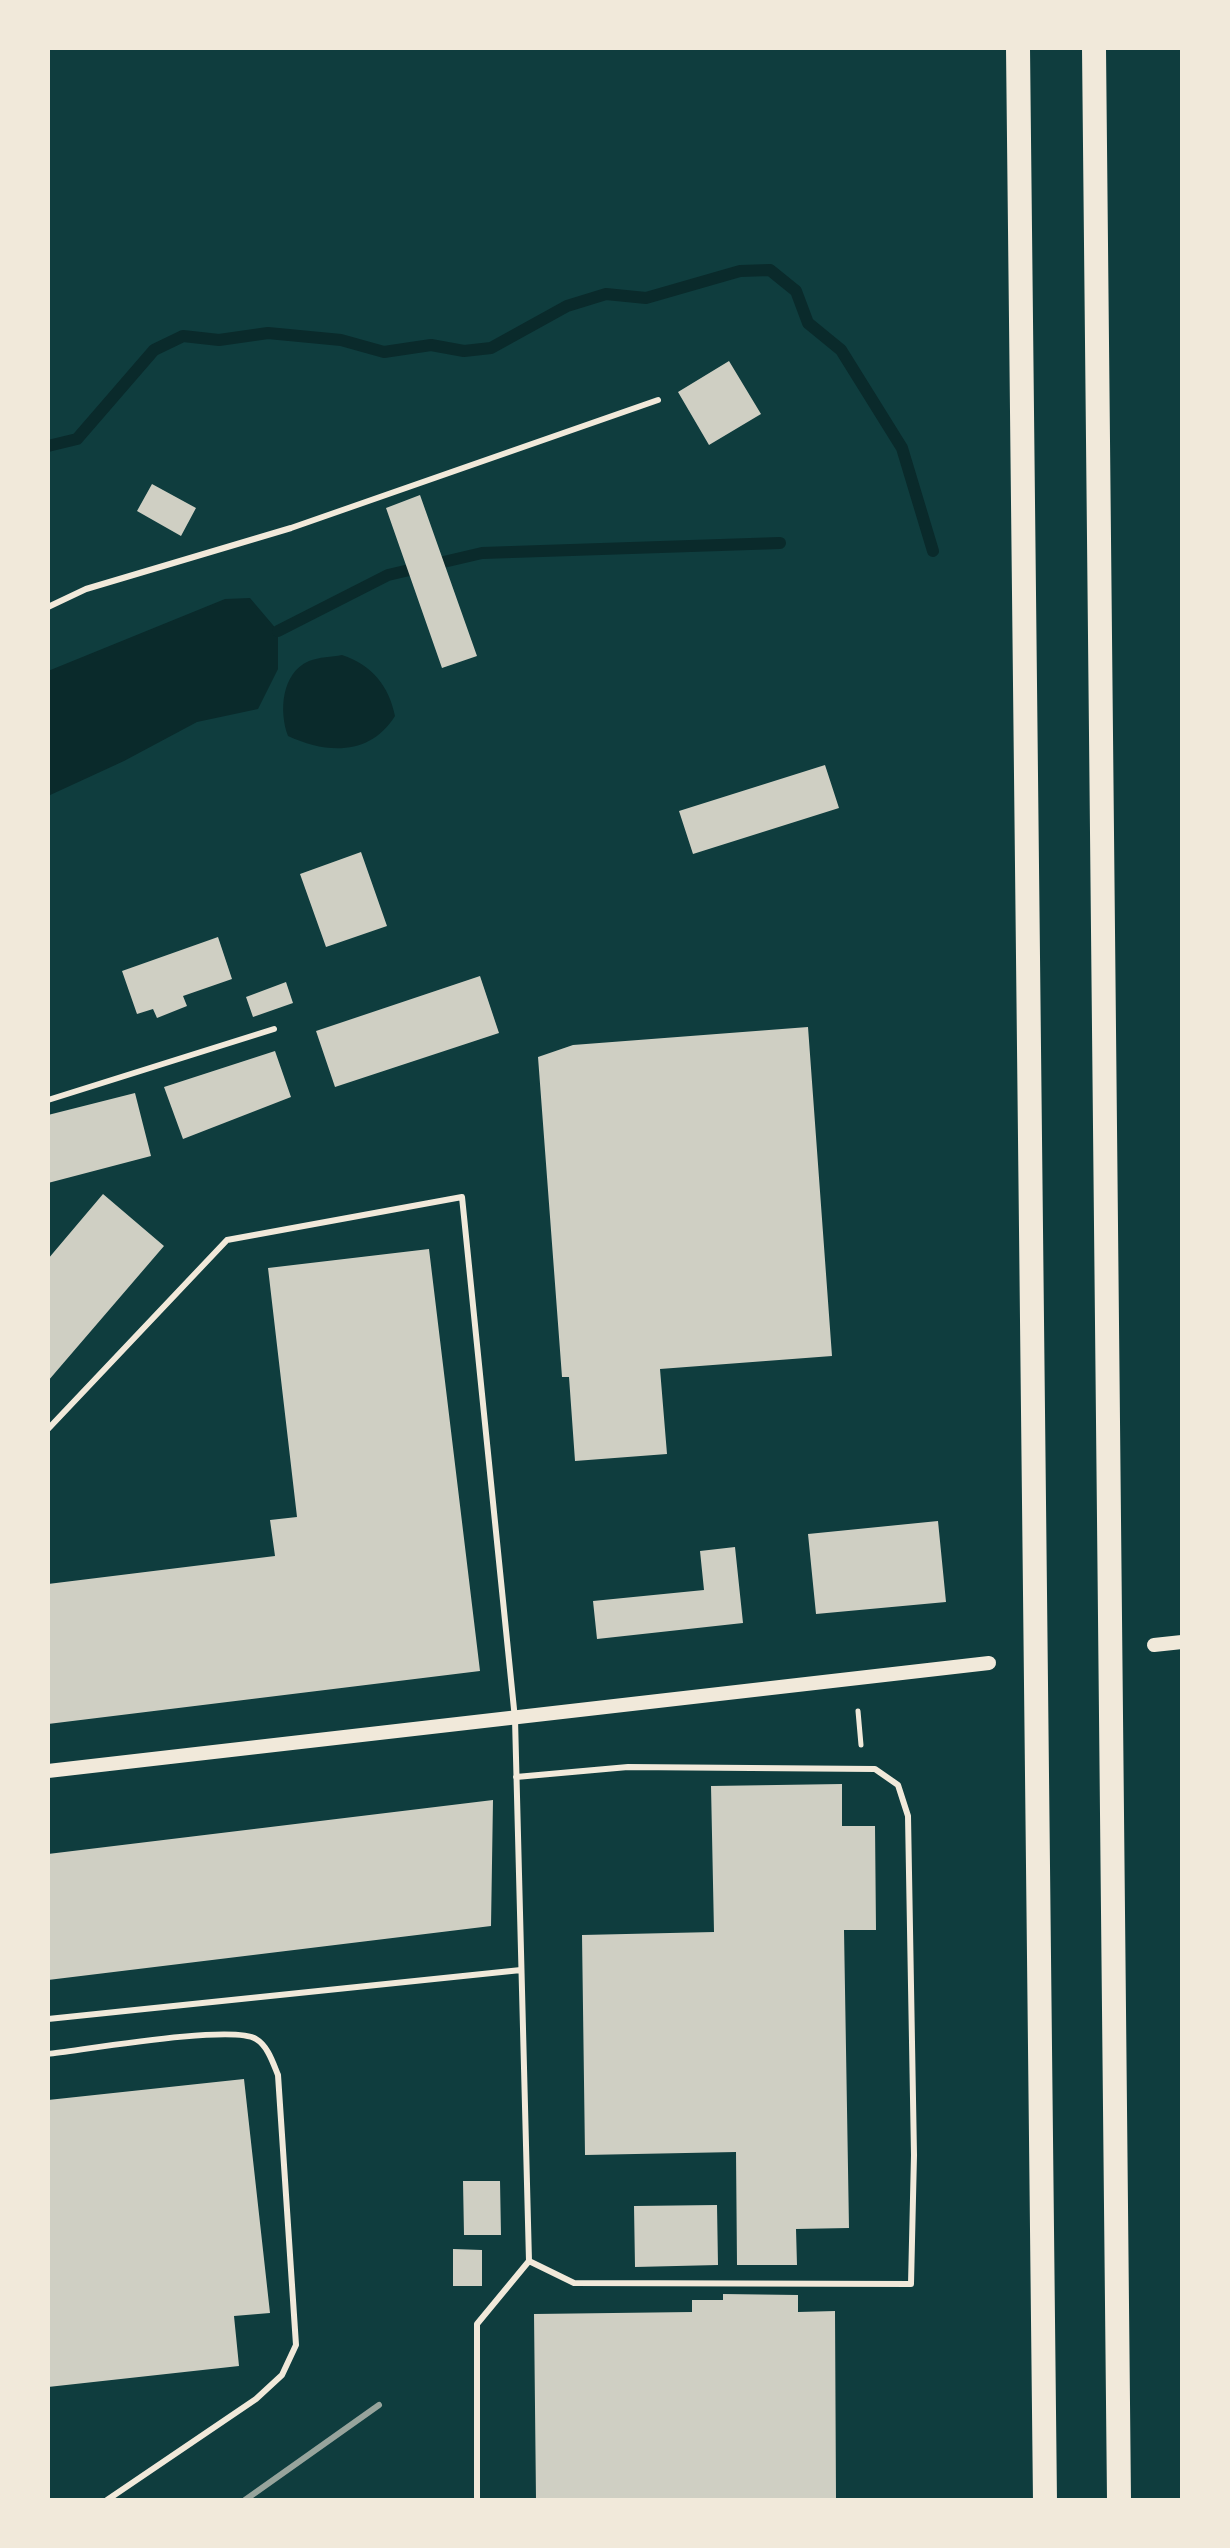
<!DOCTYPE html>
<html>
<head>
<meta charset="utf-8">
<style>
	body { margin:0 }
	#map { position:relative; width:1230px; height:2548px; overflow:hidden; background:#0f3d3e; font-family:"Titillium Web",sans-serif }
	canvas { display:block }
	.frame { position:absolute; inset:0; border:50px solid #f1e9da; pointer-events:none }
</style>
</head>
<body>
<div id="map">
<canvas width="1230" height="2548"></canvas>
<div class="frame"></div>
</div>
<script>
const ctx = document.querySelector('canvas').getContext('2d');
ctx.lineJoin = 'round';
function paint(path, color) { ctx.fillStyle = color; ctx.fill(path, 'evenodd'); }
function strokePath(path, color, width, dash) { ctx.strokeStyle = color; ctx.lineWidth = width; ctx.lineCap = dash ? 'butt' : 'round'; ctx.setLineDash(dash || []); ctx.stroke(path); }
const water = new Path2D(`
	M 250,598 L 278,631 L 278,669 L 258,709 L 197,722 L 124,761 L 48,796 L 48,671 L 225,599 Z
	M 342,655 C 372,665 389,686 395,716 C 370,756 327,754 288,736 C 279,712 281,673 309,661 C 319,657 332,657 342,655 Z`);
const stream = new Path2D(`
	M 48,446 L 77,439 L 154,350 L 183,336 L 219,340 L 268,333 L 341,340 L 384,352 L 431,345 L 464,351 L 491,348 L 567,306 L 606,294 L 646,298 L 740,271 L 770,270 L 796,291 L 808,323 L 841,350 L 902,448 L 933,551
	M 278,631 L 388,575 L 482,553 L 780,543`);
const building = new Path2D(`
	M 729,361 L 761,414 L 709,445 L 678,392 Z
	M 152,484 L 196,508 L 181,536 L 137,511 Z
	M 420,495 L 477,656 L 442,668 L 386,508 Z
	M 825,765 L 839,808 L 693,854 L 679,811 Z
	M 361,852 L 387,926 L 326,947 L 300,874 Z
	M 218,937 L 232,979 L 183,996 L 187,1006 L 157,1018 L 153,1009 L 137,1014 L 122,971 Z
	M 480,976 L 499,1033 L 335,1087 L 316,1031 Z
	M 286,982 L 293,1003 L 253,1017 L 246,997 Z
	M 808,1027 L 832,1356 L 660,1369 L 667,1454 L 575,1461 L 569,1377 L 562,1377 L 538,1057 L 573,1045 Z
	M 275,1051 L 291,1097 L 183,1139 L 164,1087 Z
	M 135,1093 L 151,1156 L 48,1183 L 48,1115 Z
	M 103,1194 L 164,1246 L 48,1381 L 48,1259 Z
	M 429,1249 L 480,1671 L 48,1724 L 48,1584 L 275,1556 L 270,1520 L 297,1517 L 268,1268 Z
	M 938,1521 L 946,1602 L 816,1614 L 808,1534 Z
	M 735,1547 L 743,1623 L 597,1639 L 593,1601 L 704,1590 L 700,1551 Z
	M 842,1784 L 842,1826 L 875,1826 L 876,1930 L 844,1930 L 849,2228 L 796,2229 L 797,2265 L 737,2265 L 736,2152 L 585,2155 L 582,1935 L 714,1932 L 711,1786 Z
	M 493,1800 L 491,1926 L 48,1980 L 48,1854 Z
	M 244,2079 L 270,2313 L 234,2316 L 239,2366 L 48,2387 L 48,2100 Z
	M 463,2181 L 500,2181 L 501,2235 L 464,2235 Z
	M 717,2205 L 718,2265 L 635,2267 L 634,2206 Z
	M 453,2249 L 482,2250 L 482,2286 L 453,2286 Z
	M 723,2294 L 798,2295 L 798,2312 L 835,2311 L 836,2499 L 536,2500 L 534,2314 L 692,2312 L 692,2300 L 723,2300 Z`);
const path = new Path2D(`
	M 858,1711 L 861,1745`);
const service = new Path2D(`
	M 48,607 L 86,589 L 291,528 L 658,400
	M 48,1100 L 274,1029
	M 48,1429 L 227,1240 L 462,1197 L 515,1719 L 529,2261 L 477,2324 L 477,2500
	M 516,1777 L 628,1767 L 875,1769 L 898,1785 L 908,1816 L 914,2155 L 911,2284 L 574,2283 L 529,2261
	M 48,2019 L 521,1970
	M 48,2054 C 84,2050 232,2024 256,2039 C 268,2046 273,2063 278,2075 L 296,2345 L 282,2375 L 256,2399 L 107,2500`);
const tertiary = new Path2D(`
	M 1154,1645 L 1182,1642
	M 48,1771 L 989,1663`);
const motorway = new Path2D(`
	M 1018,48 L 1045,2500
	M 1094,48 L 1119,2500`);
const rail = new Path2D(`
	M 245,2500 L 379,2405`);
paint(water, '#0a2a2b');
strokePath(stream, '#0a2a2b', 12);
paint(building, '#cfcfc3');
strokePath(path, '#f1e9da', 5);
strokePath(service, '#f1e9da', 6);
strokePath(tertiary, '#f1e9da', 14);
strokePath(motorway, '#f1e9da', 24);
strokePath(rail, '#97a49c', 6);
</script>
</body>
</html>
